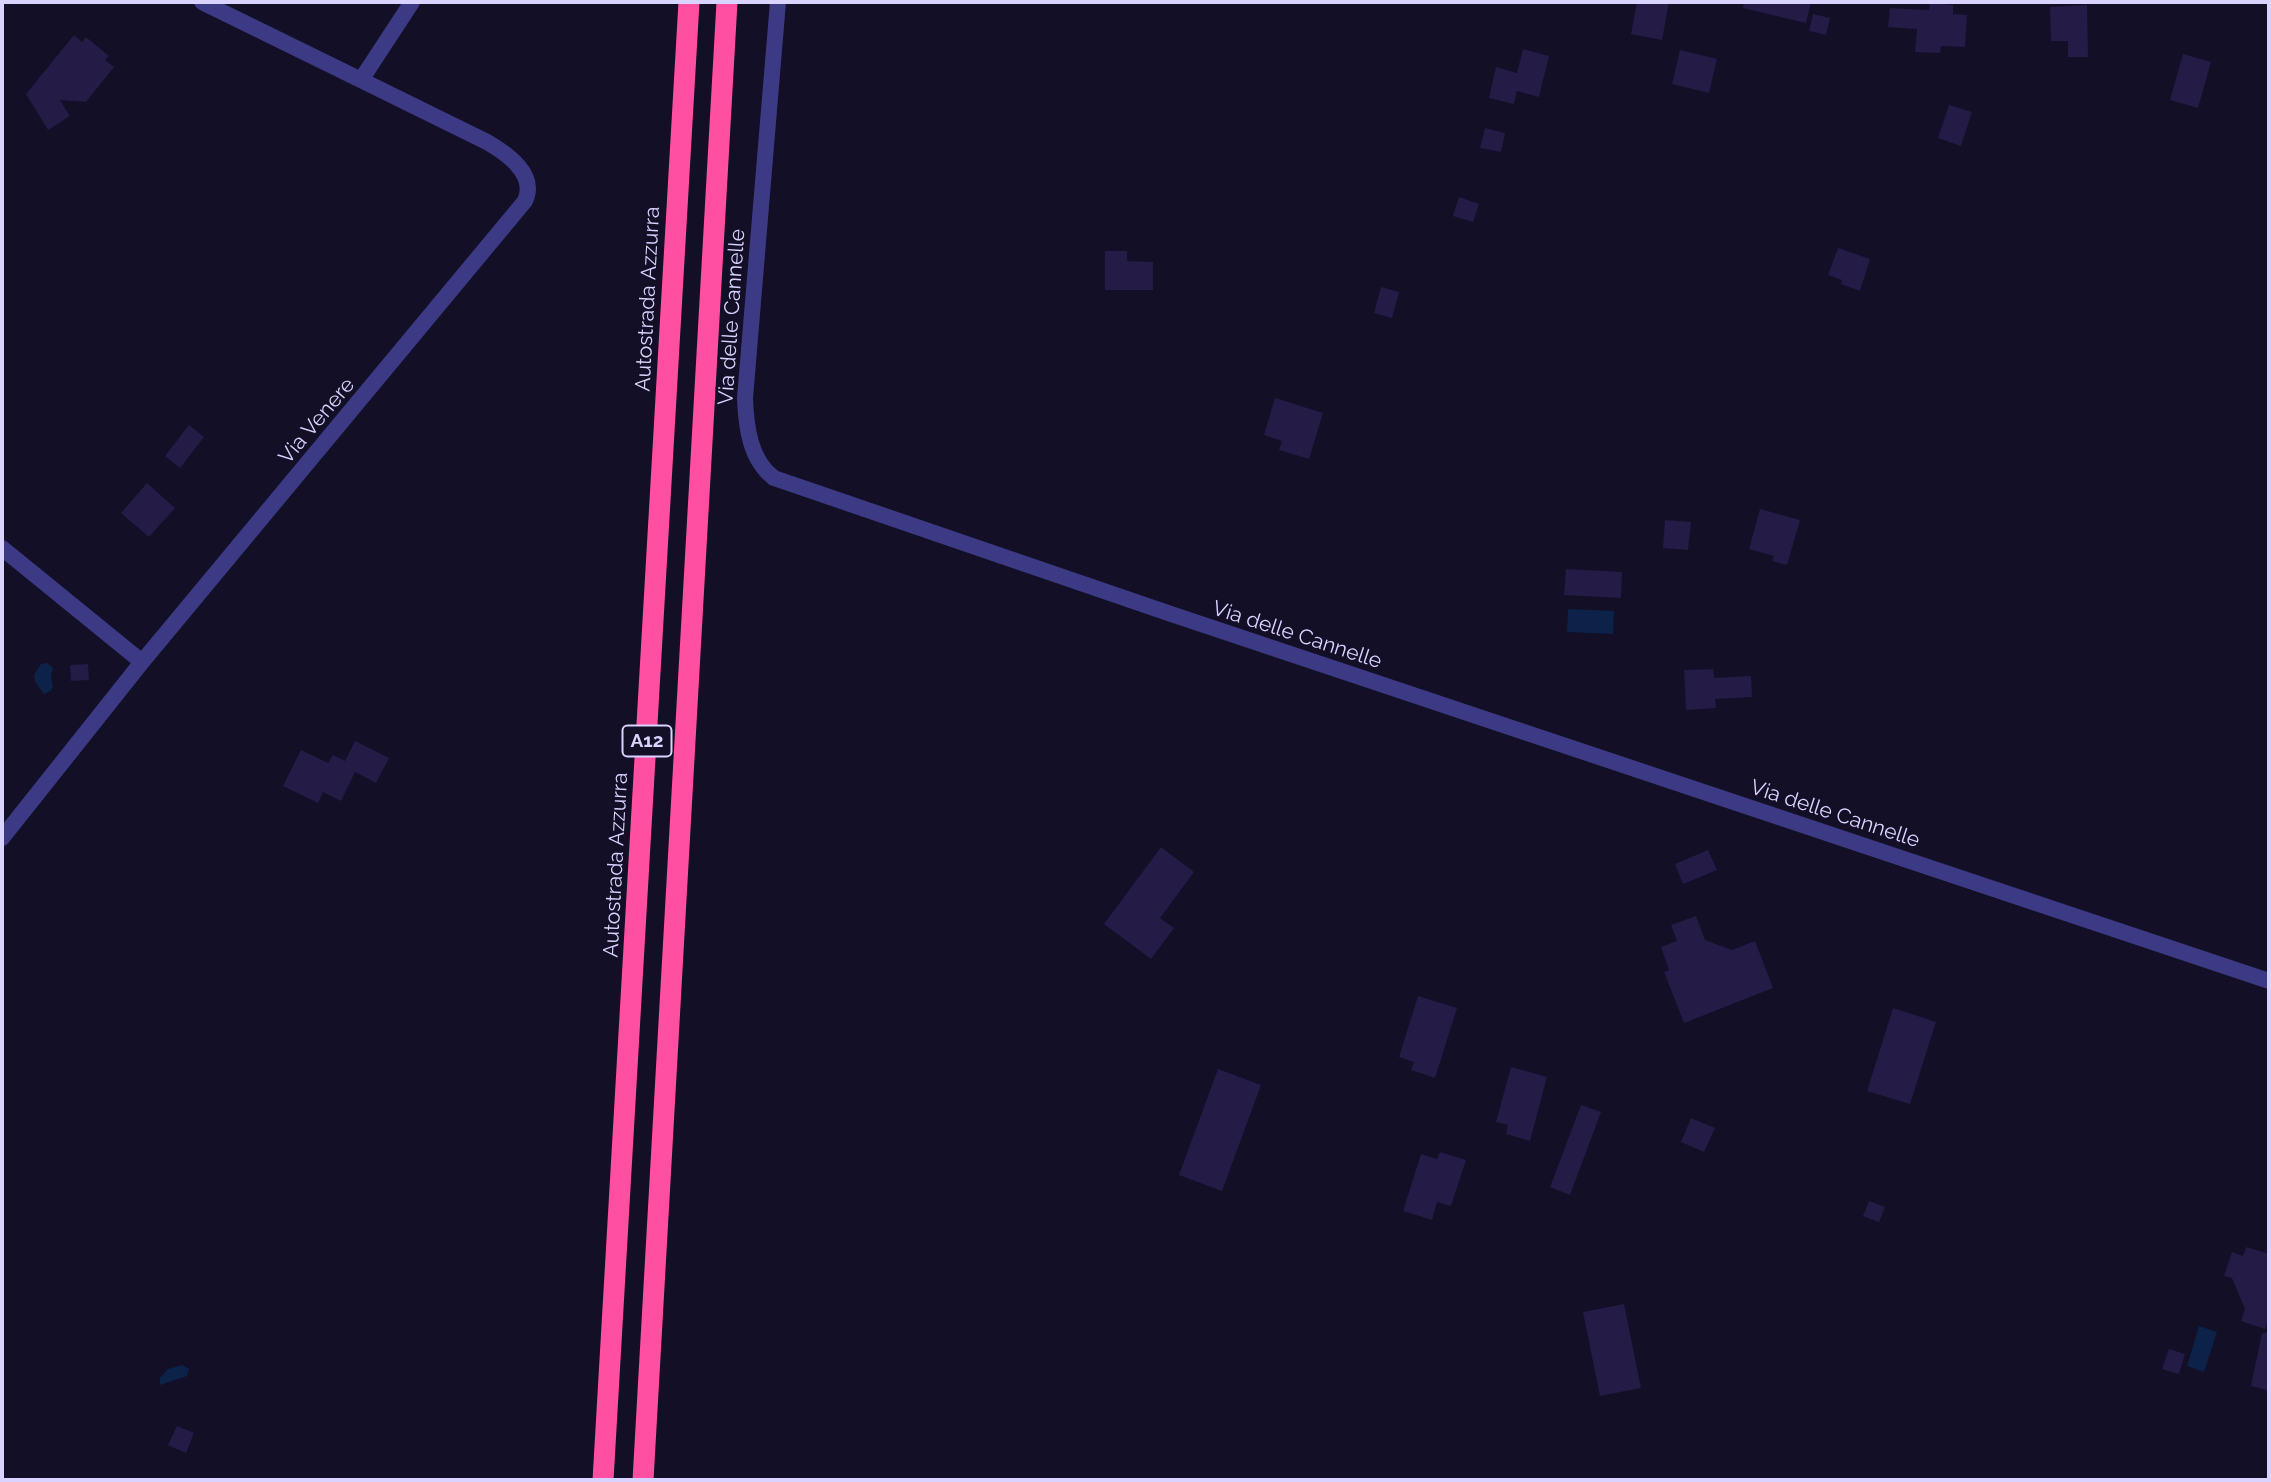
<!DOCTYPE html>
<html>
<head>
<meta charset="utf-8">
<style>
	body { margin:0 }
	#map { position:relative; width:2271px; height:1482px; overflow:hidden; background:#130f26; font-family:Raleway,sans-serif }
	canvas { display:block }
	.frame { position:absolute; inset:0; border:4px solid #d9d4ff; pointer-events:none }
</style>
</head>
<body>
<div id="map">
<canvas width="2271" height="1482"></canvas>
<div class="frame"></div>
</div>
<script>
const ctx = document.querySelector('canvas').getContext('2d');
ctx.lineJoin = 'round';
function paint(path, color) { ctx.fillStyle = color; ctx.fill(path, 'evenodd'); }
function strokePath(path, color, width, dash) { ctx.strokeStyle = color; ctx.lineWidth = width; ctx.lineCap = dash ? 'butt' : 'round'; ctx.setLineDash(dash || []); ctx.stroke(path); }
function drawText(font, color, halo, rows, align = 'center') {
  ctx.font = font + ' Raleway,sans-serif'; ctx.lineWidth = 5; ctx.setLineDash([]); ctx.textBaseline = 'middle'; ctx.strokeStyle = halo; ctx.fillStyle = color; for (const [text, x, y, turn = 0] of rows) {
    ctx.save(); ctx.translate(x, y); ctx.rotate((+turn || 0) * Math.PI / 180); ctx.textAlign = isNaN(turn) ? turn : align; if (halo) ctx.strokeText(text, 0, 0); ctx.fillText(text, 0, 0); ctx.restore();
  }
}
const water = new Path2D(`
	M 1568,609 L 1614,611 L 1613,634 L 1567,632 Z
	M 47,663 L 53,668 L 51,677 L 53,686 L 51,691 L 44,694 L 35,682 L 34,675 L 41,664 Z
	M 2199,1326 L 2217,1332 L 2204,1372 L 2187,1366 Z
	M 182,1365 L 189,1369 L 187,1376 L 160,1385 L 160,1378 L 168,1369 Z`);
const building = new Path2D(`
	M 1637,2 L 1669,2 L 1662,40 L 1631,34 Z
	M 1744,2 L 1811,2 L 1806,23 L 1743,8 Z
	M 1930,3 L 1953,5 L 1953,14 L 1967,15 L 1965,47 L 1941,46 L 1940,53 L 1915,52 L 1917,29 L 1888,27 L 1890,8 L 1929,10 Z
	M 2087,5 L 2088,57 L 2068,57 L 2068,41 L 2051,41 L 2050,7 Z
	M 1813,14 L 1830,18 L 1826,35 L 1809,31 Z
	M 74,35 L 82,42 L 86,37 L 109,56 L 105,60 L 114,67 L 86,102 L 60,100 L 70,116 L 48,130 L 26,94 Z
	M 1523,49 L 1549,56 L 1539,97 L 1517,91 L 1514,104 L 1489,98 L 1496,67 L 1517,73 Z
	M 1680,50 L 1717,59 L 1709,93 L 1672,84 Z
	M 2183,54 L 2211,62 L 2198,108 L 2170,100 Z
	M 1949,105 L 1972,112 L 1961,146 L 1938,138 Z
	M 1485,128 L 1505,133 L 1501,152 L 1480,148 Z
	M 1459,197 L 1479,204 L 1473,222 L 1453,216 Z
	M 1838,248 L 1870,259 L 1860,291 L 1841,284 L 1842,280 L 1828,275 Z
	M 1105,251 L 1127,251 L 1127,261 L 1153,262 L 1153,290 L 1105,290 Z
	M 1381,287 L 1399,292 L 1392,318 L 1374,313 Z
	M 1275,398 L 1323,413 L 1309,459 L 1279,450 L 1282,441 L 1264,435 Z
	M 189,425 L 204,437 L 180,468 L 165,456 Z
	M 147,483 L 175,508 L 149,537 L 121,513 Z
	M 1760,509 L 1800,520 L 1787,565 L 1772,561 L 1774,556 L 1749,549 Z
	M 1665,520 L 1691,522 L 1688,550 L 1663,548 Z
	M 1566,569 L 1622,572 L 1621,598 L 1564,595 Z
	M 88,664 L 89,680 L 71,681 L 70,665 Z
	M 1713,669 L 1714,678 L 1751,676 L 1752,697 L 1715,699 L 1716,708 L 1686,710 L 1684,670 Z
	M 355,741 L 389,758 L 376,783 L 355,772 L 341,801 L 323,792 L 318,803 L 283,786 L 301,750 L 328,763 L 333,755 L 345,761 Z
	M 1161,847 L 1194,872 L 1160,918 L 1174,928 L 1151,959 L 1104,924 Z
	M 1708,850 L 1717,870 L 1683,884 L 1675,864 Z
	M 1696,916 L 1705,940 L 1732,950 L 1755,941 L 1773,988 L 1684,1023 L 1664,972 L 1669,970 L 1661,947 L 1677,941 L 1671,925 Z
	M 1418,996 L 1457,1008 L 1435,1078 L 1411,1070 L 1414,1062 L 1399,1057 Z
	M 1893,1008 L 1936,1022 L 1910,1104 L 1867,1091 Z
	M 1511,1067 L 1547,1077 L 1530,1141 L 1506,1134 L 1508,1125 L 1496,1122 Z
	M 1218,1069 L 1261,1085 L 1222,1191 L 1179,1175 Z
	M 1581,1105 L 1601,1112 L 1570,1195 L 1550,1187 Z
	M 1691,1118 L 1715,1128 L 1704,1152 L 1681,1142 Z
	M 1440,1152 L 1466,1160 L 1451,1206 L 1437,1202 L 1432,1220 L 1403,1211 L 1421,1154 L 1437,1159 Z
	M 1869,1201 L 1885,1207 L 1879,1222 L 1863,1216 Z
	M 2246,1247 L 2269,1254 L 2269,1317 L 2265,1329 L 2241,1321 L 2245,1309 L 2232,1278 L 2224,1276 L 2232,1252 L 2243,1256 Z
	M 1624,1304 L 1641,1388 L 1600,1396 L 1583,1312 Z
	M 2262,1333 L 2269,1333 L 2269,1378 L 2267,1390 L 2251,1386 Z
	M 2169,1349 L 2185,1354 L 2179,1374 L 2162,1369 Z
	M 177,1426 L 194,1433 L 186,1453 L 168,1445 Z`);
const street = new Path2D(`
	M 202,2 L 361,80 L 412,2
	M 778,2 L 745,398 C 746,427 750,460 774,478 L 1171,614 L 2269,981
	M 2,548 L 142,662
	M 2,838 L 142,662 L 525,201 C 537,175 508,154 487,142 L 361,80`);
const highway = new Path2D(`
	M 603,1480 L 689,2
	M 643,1480 L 727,2`);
const shields = [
	[647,741,49]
];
const shieldNames = [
	["A12",647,741]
];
const streetNames = [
	["Autostrada Azzurra",648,299,-87],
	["Via delle Cannelle",732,317,-86],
	["Via Venere",317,421,-50],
	["Via delle Cannelle",1297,635,18],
	["Via delle Cannelle",1835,814,18],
	["Autostrada Azzurra",616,865,-87]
];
paint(water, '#0c2248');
paint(building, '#241b47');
strokePath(street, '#3d3a85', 16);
strokePath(highway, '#ff4fa3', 21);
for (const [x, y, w] of shields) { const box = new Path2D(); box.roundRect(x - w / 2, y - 15.5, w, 31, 5); ctx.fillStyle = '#130f26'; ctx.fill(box); strokePath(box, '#d9d4ff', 2); }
drawText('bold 19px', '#d9d4ff', null, shieldNames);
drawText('21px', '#d9d4ff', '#130f26', streetNames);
</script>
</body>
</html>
